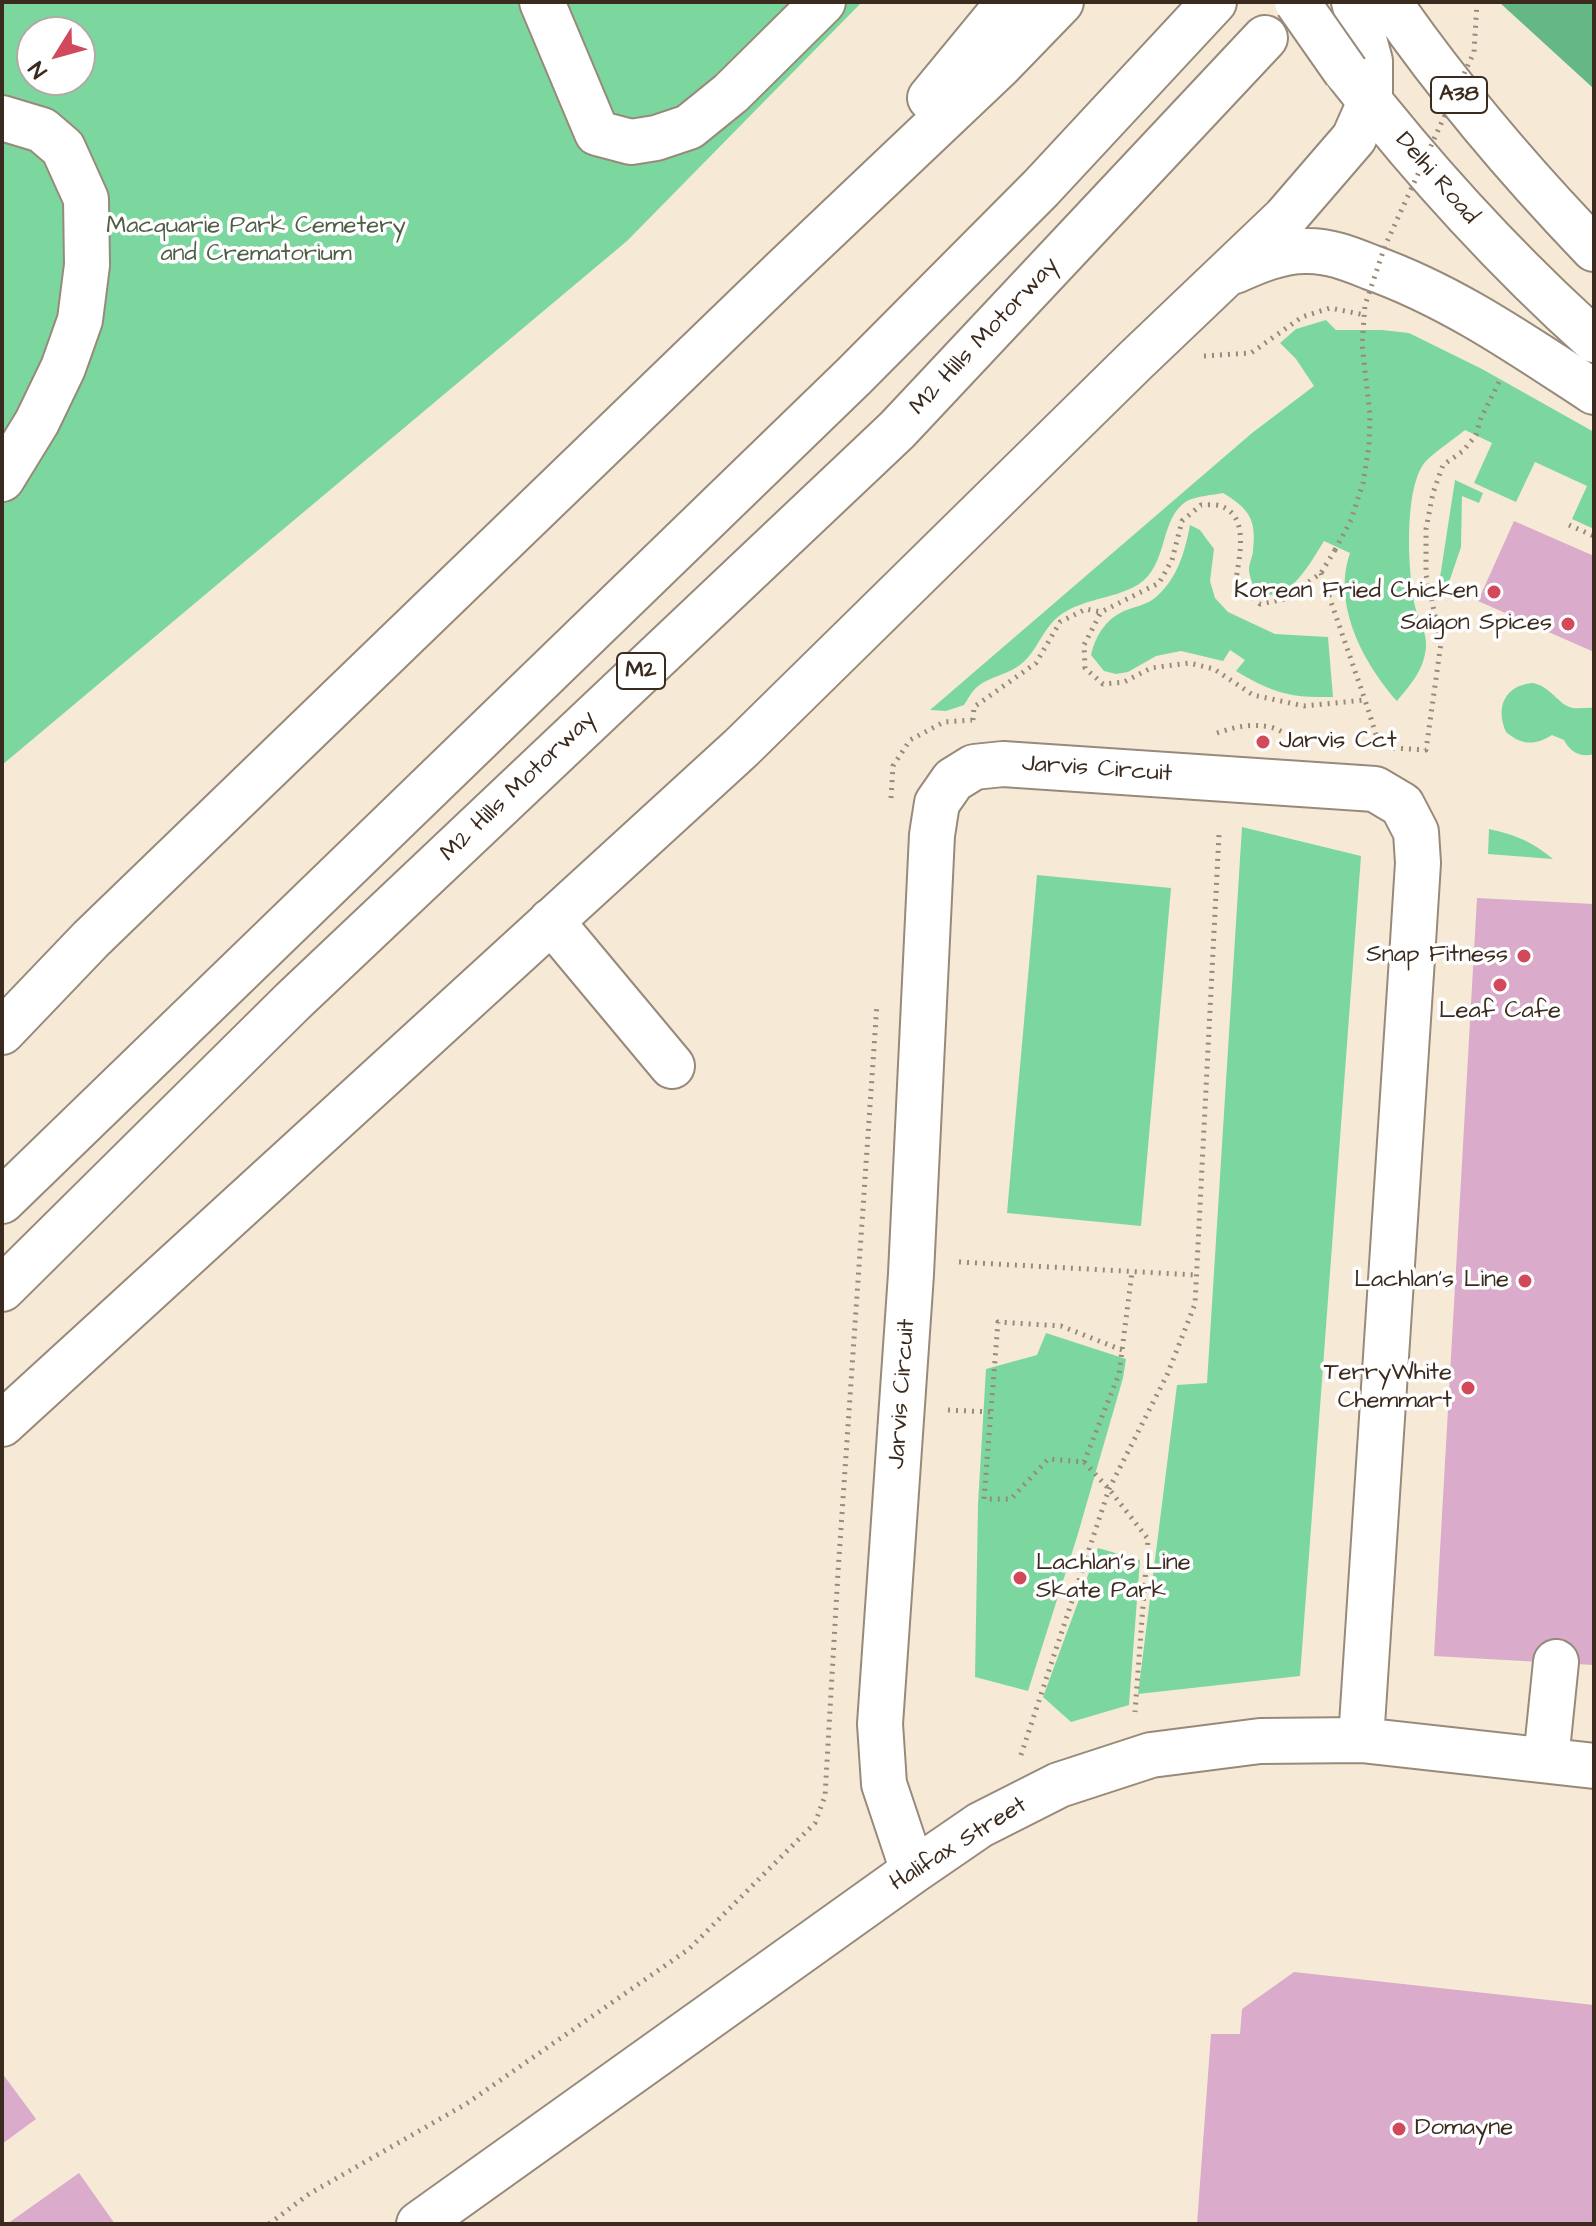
<!DOCTYPE html>
<html>
<head>
<meta charset="utf-8">
<style>
	body { margin:0 }
	#map { position:relative; width:1596px; height:2226px; overflow:hidden; background:#f6ead7; font-family:"Architects Daughter",sans-serif }
	canvas { display:block }
	.frame { position:absolute; inset:0; border:4px solid #3b2a1e; pointer-events:none }
	.north { position:absolute; left:16px; top:16px; width:80px; height:80px; box-sizing:border-box; background:#fff; border:2px solid #b1aaa5; border-radius:50%; rotate:233deg; font-size:22px; font-weight:700; line-height:32px; text-align:center; color:#3b2a1e }
	.north::after { content:''; display:block; margin:auto; width:28px; height:36px; background:#d1495b; clip-path:polygon(50% 0,100% 100%,50% 72%,0 100%) }
</style>
</head>
<body>
<div id="map">
<canvas width="1596" height="2226"></canvas>
<div class="frame"></div>
<div class="north">N</div>
</div>
<script>
const ctx = document.querySelector('canvas').getContext('2d');
ctx.lineJoin = 'round';
function paint(path, color) { ctx.fillStyle = color; ctx.fill(path, 'evenodd'); }
function strokePath(path, color, width, dash) { ctx.strokeStyle = color; ctx.lineWidth = width; ctx.lineCap = dash ? 'butt' : 'round'; ctx.setLineDash(dash || []); ctx.stroke(path); }
function drawText(font, color, halo, rows, align = 'center') {
  ctx.font = font + ' "Architects Daughter",sans-serif'; ctx.lineWidth = 7; ctx.setLineDash([]); ctx.textBaseline = 'middle'; ctx.strokeStyle = halo; ctx.fillStyle = color; for (const [text, x, y, turn = 0] of rows) {
    ctx.save(); ctx.translate(x, y); ctx.rotate((+turn || 0) * Math.PI / 180); ctx.textAlign = isNaN(turn) ? turn : align; if (halo) ctx.strokeText(text, 0, 0); ctx.fillText(text, 0, 0); ctx.restore();
  }
}
const green = new Path2D(`
	M 2,2 L 862,2 L 627,241 L 2,765 ZM 32,32 L 80,32 L 80,80 L 32,80 Z
	M 1326,320 L 1336,330 L 1382,330 L 1409,333 L 1482,369 L 1594,432 L 1594,529 L 1572,519 L 1587,486 L 1535,462 L 1516,502 L 1474,483 L 1492,443 L 1465,430 C 1453,440 1437,450 1426,461 C 1403,486 1408,574 1415,606 C 1418,621 1427,631 1426,647 C 1424,670 1411,684 1397,701 C 1363,663 1332,604 1350,553 L 1324,541 C 1314,557 1297,588 1278,594 C 1269,597 1262,592 1254,588 C 1252,582 1249,575 1249,569 C 1249,563 1253,556 1253,550 C 1257,519 1248,508 1223,493 C 1213,495 1197,496 1187,501 C 1159,518 1169,564 1139,584 C 1117,598 1088,598 1065,612 C 1041,626 1039,653 1017,667 C 1004,676 986,677 974,690 C 970,694 967,701 964,705 L 946,711 L 930,710 L 1252,433 L 1314,386 L 1296,359 L 1280,343 L 1296,329 Z
	M 1455,480 L 1483,493 L 1479,503 L 1462,496 L 1461,547 L 1447,588 L 1439,584 Z
	M 1190,525 L 1200,530 L 1214,549 L 1210,581 L 1215,598 L 1228,612 L 1275,634 L 1328,637 L 1333,697 C 1290,698 1273,693 1236,671 L 1245,660 L 1230,650 L 1223,661 L 1181,651 L 1156,656 L 1128,672 L 1116,674 L 1104,671 L 1091,655 C 1095,637 1105,620 1122,612 C 1134,606 1146,606 1156,597 C 1177,579 1185,552 1190,525 Z
	M 1533,683 C 1552,687 1558,705 1573,708 C 1580,709 1587,707 1594,708 L 1594,754 C 1581,758 1570,752 1564,740 L 1552,735 C 1535,746 1521,745 1506,732 C 1495,707 1505,685 1533,683 Z
	M 1242,827 L 1361,856 L 1300,1676 L 1138,1694 L 1177,1385 L 1207,1383 Z
	M 1489,829 C 1516,835 1531,841 1553,859 L 1488,854 Z
	M 1037,875 L 1171,888 L 1141,1226 L 1007,1213 Z
	M 1046,1333 L 1126,1359 L 1123,1378 L 1077,1537 L 1028,1691 L 975,1677 L 978,1504 L 986,1369 L 1037,1355 Z
	M 1098,1548 L 1140,1560 L 1129,1705 L 1071,1722 L 1043,1697 Z`);
const forest = new Path2D(`
	M 1499,2 L 1594,2 L 1594,89 L 1593,88 Z`);
const building = new Path2D(`
	M 1514,521 L 1594,556 L 1594,652 L 1478,601 Z
	M 1477,898 L 1594,904 L 1594,1665 L 1434,1656 Z
	M 1294,1972 L 1594,2005 L 1594,2224 L 1197,2224 L 1211,2034 L 1240,2034 L 1242,2009 Z
	M 2,2073 L 36,2119 L 2,2144 Z
	M 79,2173 L 115,2224 L 7,2224 Z`);
const path = new Path2D(`
	M 1204,356 L 1251,353 L 1302,317 L 1330,308 L 1365,315
	M 1569,525 L 1594,536
	M 1335,550 L 1321,573 L 1285,599 L 1260,604 L 1236,580 C 1239,557 1250,517 1221,506 C 1216,504 1207,505 1201,505 L 1182,521 L 1172,560 L 1159,583 L 1101,612 L 1084,645 L 1085,668 L 1103,684 L 1124,682 L 1151,668 L 1189,663 L 1214,669 L 1253,695 L 1304,706 L 1365,700 L 1380,747
	M 1321,573 L 1365,700
	M 973,720 L 974,707 L 1036,663 L 1060,622 L 1086,609 L 1101,612
	M 1217,733 C 1235,727 1251,723 1270,727 C 1279,729 1286,735 1295,737
	M 1393,748 L 1426,750 L 1441,643 L 1426,574 L 1426,529 L 1433,493 L 1443,465 L 1463,451 L 1476,435 L 1481,418 L 1499,382
	M 891,798 L 893,766 L 910,740 L 944,722 L 972,720
	M 959,1262 L 1196,1275
	M 1122,1350 L 1061,1326 L 998,1322 L 984,1499 L 1011,1499 L 1048,1459 L 1084,1462 L 1109,1489 L 1148,1539 L 1135,1712
	M 948,1410 L 990,1412
	M 1084,1462 L 1119,1374 L 1132,1272
	M 1021,1755 L 1109,1489 L 1167,1375 L 1195,1304 L 1219,834
	M 269,2224 L 309,2194 L 466,2104 L 689,1949 L 815,1823 L 825,1796 L 838,1572 L 877,1004`);
const minor = new Path2D(`
	M 542,2 L 597,133 L 631,142 L 656,138 L 689,127 L 731,93 L 823,2
	M 2,118 L 42,130 L 63,148 L 86,199 L 87,265 L 80,320 L 63,368 L 37,422 L 2,479
	M 551,921 L 672,1066
	M 1546,1760 L 1556,1662
	M 913,1871 L 884,1784 L 880,1724 L 911,1274 L 932,835 L 937,803 L 953,780 L 974,767 L 1003,764 L 1375,789 L 1402,805 L 1416,832 L 1418,863 L 1412,958 L 1361,1740
	M 419,2224 L 913,1871 L 980,1825 L 1059,1785 L 1151,1755 L 1260,1741 L 1361,1740 L 1594,1766`);
const major = new Path2D(`
	M 1354,2 L 1370,61 L 1370,102
	M 1389,2 C 1450,90 1520,172 1594,249
	M 1349,75 C 1423,170 1504,259 1594,340`);
const highway = new Path2D(`
	M 930,98 L 1009,2
	M 1235,271 C 1257,261 1281,251 1305,251 C 1328,250 1350,259 1370,267 C 1452,296 1522,345 1594,392
	M 2,1032 L 91,939 L 786,268 L 1000,65 L 1061,2
	M 2,1201 L 854,376 L 1041,188 L 1214,2
	M 2,1289 L 293,1001 L 897,430 L 1265,38
	M 2,1424 L 741,748 L 1135,361 L 1285,218 L 1354,138 L 1370,102`);
const pathBridge = new Path2D(`
	M 1335,550 L 1351,520 L 1363,483 L 1369,446 L 1370,415 L 1362,344 L 1365,305 L 1385,246 L 1474,52 L 1477,2`);
const majorBridge = new Path2D(`
	M 1297,2 L 1346,72`);
const markers = [
	[1494,592,8,"#d1495b"],
	[1568,624,8,"#d1495b"],
	[1263,742,8,"#d1495b"],
	[1524,956,8,"#d1495b"],
	[1500,985,8,"#d1495b"],
	[1525,1281,8,"#d1495b"],
	[1468,1388,8,"#d1495b"],
	[1020,1578,8,"#d1495b"],
	[1399,2129,8,"#d1495b"]
];
const shields = [
	[1459,95,56],
	[641,671,48]
];
const shieldNames = [
	["A38",1459,95],
	["M2",641,671]
];
const streetNames = [
	["Delhi Road",1436,179,49],
	["M2 Hills Motorway",985,337,-47],
	["Jarvis Circuit",1097,770,4],
	["M2 Hills Motorway",519,787,-44],
	["Jarvis Circuit",903,1394,-86],
	["Halifax Street",959,1845,-32]
];
const parkNames = [
	["Macquarie Park Cemetery",256,227],
	["and Crematorium",256,255]
];
const poiNames = [
	["Korean Fried Chicken",1478,592],
	["Saigon Spices",1552,624],
	["Jarvis Cct",1279,742,"left"],
	["Snap Fitness",1508,956],
	["Leaf Cafe",1500,1012,"center"],
	["Lachlan's Line",1509,1281],
	["TerryWhite",1452,1374],
	["Chemmart",1452,1402],
	["Lachlan's Line",1036,1564,"left"],
	["Skate Park",1036,1592,"left"],
	["Domayne",1415,2129,"left"]
];
paint(green, '#7cd79e');
paint(forest, '#65b885');
paint(building, '#daabcb');
strokePath(minor, '#988a7a', 48);
strokePath(major, '#988a7a', 48);
strokePath(highway, '#988a7a', 48);
strokePath(path, '#988a7a', 5, [2, 6]);
strokePath(minor, '#fff', 44);
strokePath(major, '#fff', 44);
strokePath(highway, '#fff', 44);
strokePath(majorBridge, '#988a7a', 48, []);
strokePath(pathBridge, '#988a7a', 5, [2, 6]);
strokePath(majorBridge, '#fff', 44);
for (const [x, y, r, color] of markers) { const dot = new Path2D(); dot.arc(x, y, r, 0, 2 * Math.PI); ctx.fillStyle = color; ctx.fill(dot); strokePath(dot, '#fff', 3); }
for (const [x, y, w] of shields) { const box = new Path2D(); box.roundRect(x - w / 2, y - 18, w, 36, 6); ctx.fillStyle = '#fff'; ctx.fill(box); strokePath(box, '#3b2a1e', 2); }
drawText('bold 22px', '#3b2a1e', null, shieldNames);
drawText('24px', '#3b2a1e', '#fff', streetNames);
drawText('24px', '#4e5e44', '#fff', parkNames);
drawText('24px', '#3b2a1e', '#fff', poiNames, 'right');
</script>
</body>
</html>
